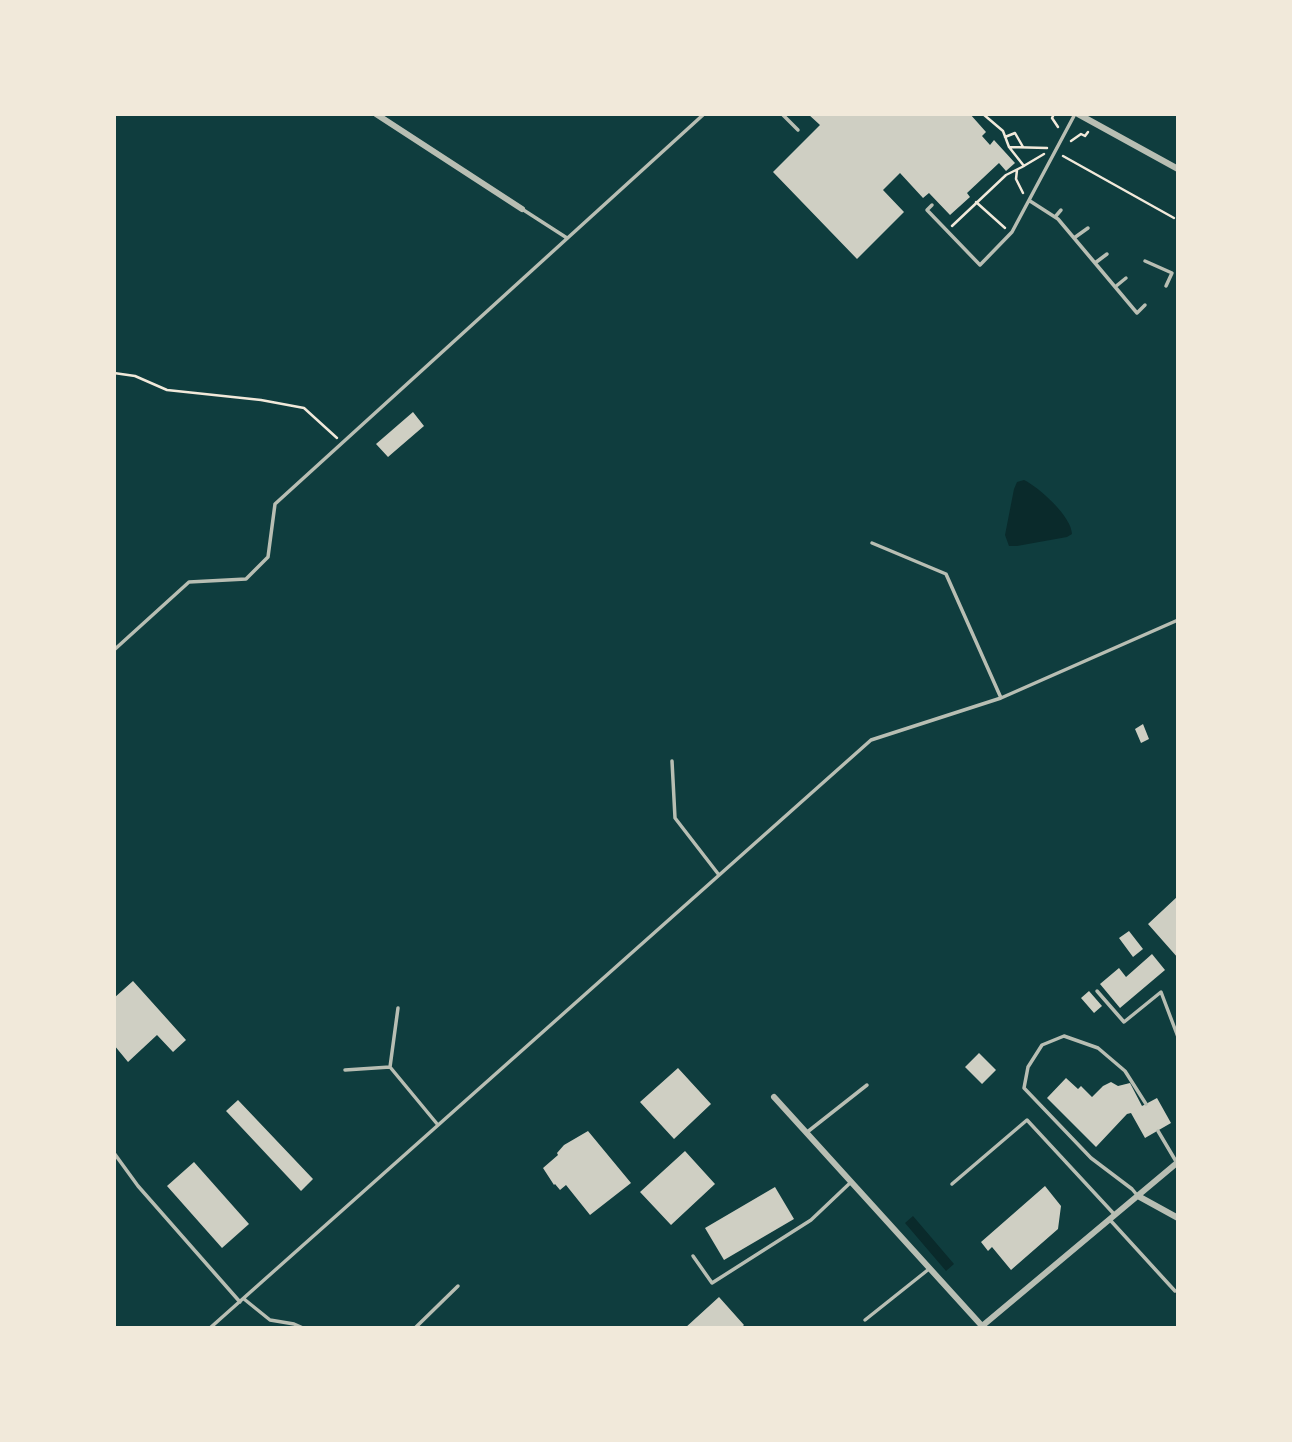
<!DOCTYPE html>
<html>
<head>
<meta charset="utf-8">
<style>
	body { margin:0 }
	#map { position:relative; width:1292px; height:1442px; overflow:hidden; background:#0f3d3e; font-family:Jost,sans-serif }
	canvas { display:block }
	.frame { position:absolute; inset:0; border:116px solid #f1e9da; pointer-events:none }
</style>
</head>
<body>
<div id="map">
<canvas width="1292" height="1442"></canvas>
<div class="frame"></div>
</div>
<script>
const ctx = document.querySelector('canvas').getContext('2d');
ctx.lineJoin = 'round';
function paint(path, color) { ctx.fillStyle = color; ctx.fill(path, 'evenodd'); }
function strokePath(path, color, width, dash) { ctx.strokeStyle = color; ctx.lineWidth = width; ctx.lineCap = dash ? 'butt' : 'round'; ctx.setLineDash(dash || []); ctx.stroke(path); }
const water = new Path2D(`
	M 1024,480 C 1039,487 1072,517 1072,534 L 1067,537 L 1017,546 L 1009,546 L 1005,535 L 1014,489 L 1017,482 Z
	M 913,1216 L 954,1264 L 946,1271 L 905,1223 Z`);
const building = new Path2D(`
	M 808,114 L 970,114 L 986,132 L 982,136 L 990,145 L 994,140 L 1015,163 L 1006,171 L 999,163 L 967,193 L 970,197 L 950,215 L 929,193 L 923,198 L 900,173 L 883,190 L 904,212 L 857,259 L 773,172 L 820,125 Z
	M 413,412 L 424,426 L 388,457 L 376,444 Z
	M 1143,724 L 1149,739 L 1141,743 L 1135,729 Z
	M 1178,896 L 1178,958 L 1148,924 Z
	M 1129,931 L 1143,949 L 1133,957 L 1119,938 Z
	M 1152,954 L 1165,970 L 1120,1008 L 1100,984 L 1119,968 L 1126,977 Z
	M 133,981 L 186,1040 L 173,1052 L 157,1035 L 128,1062 L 114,1045 L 114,998 Z
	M 1089,991 L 1102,1006 L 1094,1013 L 1081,998 Z
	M 979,1053 L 996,1070 L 982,1084 L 965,1067 Z
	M 678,1068 L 711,1104 L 674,1139 L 640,1102 Z
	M 1066,1078 L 1078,1089 L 1081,1086 L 1092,1097 L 1103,1086 L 1111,1082 L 1118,1086 L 1130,1083 L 1142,1106 L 1157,1098 L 1171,1123 L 1145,1138 L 1131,1113 L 1127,1114 L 1096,1147 L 1047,1098 Z
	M 238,1100 L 313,1179 L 301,1191 L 226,1111 Z
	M 588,1131 L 631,1183 L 590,1215 L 566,1185 L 560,1190 L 555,1184 L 554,1185 L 543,1168 L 558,1155 L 557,1153 L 564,1145 Z
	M 685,1151 L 715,1184 L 671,1225 L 640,1192 Z
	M 194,1162 L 249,1224 L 222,1248 L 167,1186 Z
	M 1045,1186 L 1061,1206 L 1058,1229 L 1011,1270 L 992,1247 L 988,1251 L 981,1242 Z
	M 775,1187 L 794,1219 L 724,1260 L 705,1228 Z
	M 719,1297 L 744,1325 L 741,1328 L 685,1328 Z`);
const path = new Path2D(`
	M 1054,114 L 1052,118 L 1058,127
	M 1005,137 L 1015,133 L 1023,147
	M 1071,141 L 1081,134 L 1085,136 L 1088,132
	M 1009,147 L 1047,148
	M 1063,156 L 1174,218
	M 1022,167 L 1044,154
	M 1017,170 L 1016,179 L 1023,193
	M 976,202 L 1005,228
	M 952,226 L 1006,175 L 1024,166 L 1009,147 L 1003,131 L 983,114
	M 114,373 L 135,376 L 167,390 L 261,400 L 304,408 L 337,438`);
const service = new Path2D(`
	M 782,114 L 798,130
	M 1030,201 L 1058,219 L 1137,313 L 1145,305
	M 932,205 L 927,210 L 980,265 L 1012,232 L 1075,114
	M 522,209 L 567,238
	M 1055,217 L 1061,210
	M 1074,238 L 1088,228
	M 1145,261 L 1172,273 L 1166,286
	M 1095,263 L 1107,254
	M 1115,287 L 1126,278
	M 872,543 L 946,574 L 1001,698
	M 114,650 L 189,582 L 246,579 L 268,557 L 275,504 L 704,114
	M 672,761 L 675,818 L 719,875
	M 1097,991 L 1124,1022 L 1161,992 L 1178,1037
	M 398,1008 L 390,1067 L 438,1125
	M 345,1070 L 390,1067
	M 1158,1131 L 1177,1163
	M 806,1133 L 867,1085
	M 114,1153 L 138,1186 L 240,1302
	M 952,1184 L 1027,1120 L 1114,1214
	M 1137,1195 L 1132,1189 L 1091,1158 L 1024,1088 L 1028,1067 L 1042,1045 L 1064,1036 L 1098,1048 L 1125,1071 L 1146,1104
	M 1111,1221 L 1175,1291
	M 693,1256 L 712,1283 L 811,1220 L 850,1183
	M 244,1299 L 270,1320 L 294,1324 L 303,1328
	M 865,1320 L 929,1269
	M 210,1328 L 871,740 L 1001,698 L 1178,620
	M 415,1328 L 458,1286`);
const minor = new Path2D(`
	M 376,114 L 522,209
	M 1078,114 L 1178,169
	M 774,1097 L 982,1326
	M 1138,1196 L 1178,1218
	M 981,1327 L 1178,1162`);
paint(water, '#0a2a2b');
paint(building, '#cfcfc3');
strokePath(path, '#f1e9da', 2.5);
strokePath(service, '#b8beb3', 3.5);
strokePath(minor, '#b8beb3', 6);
</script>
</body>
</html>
